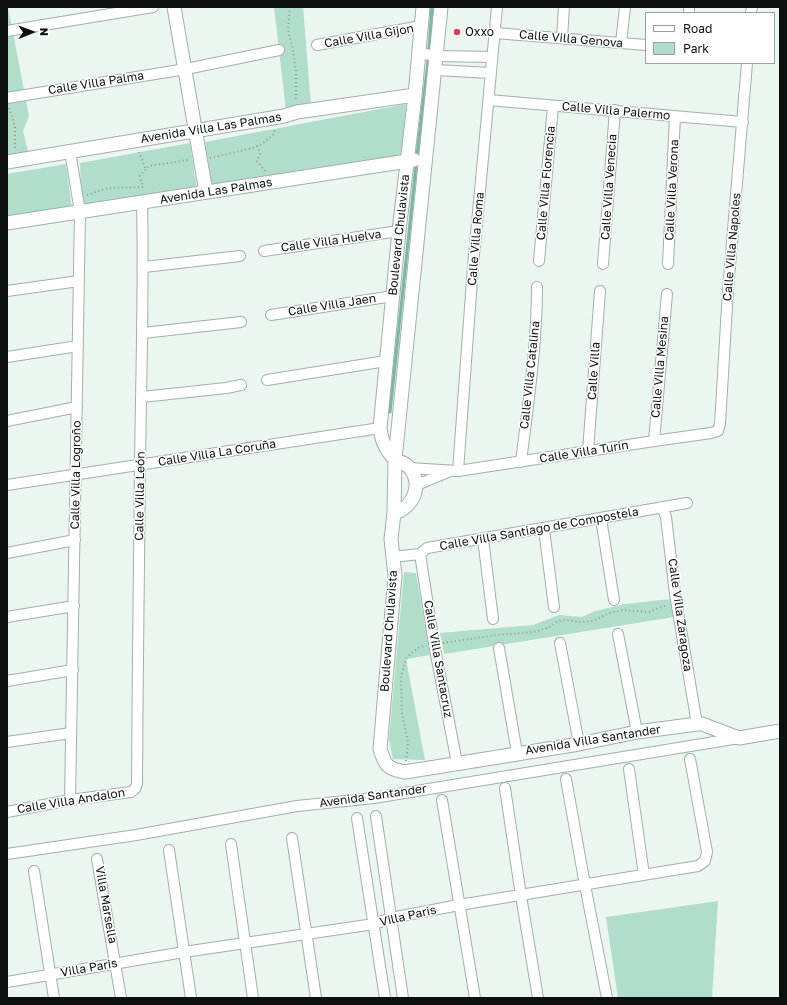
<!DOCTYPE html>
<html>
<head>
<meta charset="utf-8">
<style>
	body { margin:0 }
	#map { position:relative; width:787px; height:1005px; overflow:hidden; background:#ebf6f1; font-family:"Golos Text",sans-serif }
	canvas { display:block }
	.frame { position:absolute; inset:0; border:8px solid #0c100e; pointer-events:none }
	.legend { position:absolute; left:645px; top:12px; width:130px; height:52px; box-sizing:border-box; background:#fff; border:1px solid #9e9f9f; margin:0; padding:5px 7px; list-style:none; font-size:12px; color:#0c100e }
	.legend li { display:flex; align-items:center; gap:8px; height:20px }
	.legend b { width:20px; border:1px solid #9e9f9f }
	.north { position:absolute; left:12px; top:12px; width:40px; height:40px; -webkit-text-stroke:3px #fff; paint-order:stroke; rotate:89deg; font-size:11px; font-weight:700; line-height:16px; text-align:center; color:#0c100e }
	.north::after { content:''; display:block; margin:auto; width:14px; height:18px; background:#0c100e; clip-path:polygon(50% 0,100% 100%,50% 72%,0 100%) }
</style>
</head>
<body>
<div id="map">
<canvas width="787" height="1005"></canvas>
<div class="frame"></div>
<ul class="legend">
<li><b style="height:5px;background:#fff"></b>Road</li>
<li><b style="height:11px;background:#b0decb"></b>Park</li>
</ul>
<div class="north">N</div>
</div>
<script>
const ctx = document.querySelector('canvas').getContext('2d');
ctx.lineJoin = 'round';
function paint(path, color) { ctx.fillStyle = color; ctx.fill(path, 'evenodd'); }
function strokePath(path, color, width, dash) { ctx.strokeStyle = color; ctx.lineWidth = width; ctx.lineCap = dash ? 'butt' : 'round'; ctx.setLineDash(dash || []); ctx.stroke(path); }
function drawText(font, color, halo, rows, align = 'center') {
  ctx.font = font + ' "Golos Text",sans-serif'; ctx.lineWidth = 3; ctx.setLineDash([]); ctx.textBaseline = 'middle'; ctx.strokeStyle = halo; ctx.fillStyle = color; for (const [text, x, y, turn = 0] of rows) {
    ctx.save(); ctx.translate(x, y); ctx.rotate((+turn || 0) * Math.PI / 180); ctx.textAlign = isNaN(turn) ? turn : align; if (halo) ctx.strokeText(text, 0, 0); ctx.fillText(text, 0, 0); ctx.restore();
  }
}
const green = new Path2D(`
	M 7,7 L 8,7 L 29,116 L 23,131 L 29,155 L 7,158 Z
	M 274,7 L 303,7 L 311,105 L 286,111 Z
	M 406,104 L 401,156 L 212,186 L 205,142 Z
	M 190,143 L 197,190 L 85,205 L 81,192 L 80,163 Z
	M 66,164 L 72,210 L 7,219 L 7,174 Z
	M 404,572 L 416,573 L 430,655 L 406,659 L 425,760 L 393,759 L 389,739 Z
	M 671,599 L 674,617 L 444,654 L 440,633 L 533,625 L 559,615 L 582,617 L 595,611 L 625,604 Z
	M 718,901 L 712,998 L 618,998 L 606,917 Z`);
const stream = new Path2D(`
	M 429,48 L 432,7
	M 417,155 L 428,61
	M 390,412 L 416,166`);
const path = new Path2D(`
	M 290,7 L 288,30 L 293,50 L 296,71 L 296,101
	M 9,108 L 15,126 L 15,148
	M 257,146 L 260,153 L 257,161 L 265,171
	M 139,152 L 146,170
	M 210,158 L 253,148 L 262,144 L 274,134 L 275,128
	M 87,195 L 108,188 L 143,187 L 140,176 L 149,166 L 188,160
	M 443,643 L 497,635 L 533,632 L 550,627 L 558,621 L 565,620 L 580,622 L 593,621 L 609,613 L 624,610 L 649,612 L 667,605
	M 406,761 L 408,743 L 402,713 L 401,676 L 407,657 L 419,647 L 425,646`);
const minor = new Path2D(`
	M 689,13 L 689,7
	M 751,13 L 752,7
	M 7,31 L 153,7
	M 495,33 L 646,45
	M 562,38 L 564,7
	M 621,43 L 625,7
	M 317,45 L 421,26
	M 419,53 L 437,56 L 492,57
	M 436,70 L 491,73
	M 7,98 L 186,69 L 279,50
	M 489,100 L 743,122
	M 264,251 L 399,231
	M 539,261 L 553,106
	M 603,264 L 615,110
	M 668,264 L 675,116
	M 144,267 L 240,256
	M 7,291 L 79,281
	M 271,315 L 393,296
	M 143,333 L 241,322
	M 7,357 L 78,346
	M 267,380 L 386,361
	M 142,397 L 226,388 L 241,385
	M 7,421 L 77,407
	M 654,441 L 667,294
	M 588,451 L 600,291
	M 521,462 C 528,404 537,346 537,287
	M 409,468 L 458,471 L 654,441 L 711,433 L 718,431 L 720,424 L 728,290 L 747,63
	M 458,471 L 473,266 L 497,7
	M 7,485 L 380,428
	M 417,485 L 448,472
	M 662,507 L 666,517 L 675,594 L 697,724
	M 601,519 L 614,600
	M 544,529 L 554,607
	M 483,539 L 493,619
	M 7,553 L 75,540
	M 420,554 L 434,644 L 457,763
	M 392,557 L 420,554 L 427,548 L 687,503
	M 7,617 L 74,606
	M 618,634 L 637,732
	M 560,643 L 579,744
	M 499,648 L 517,753
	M 7,681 L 73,670
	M 7,742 L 71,733
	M 629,769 L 644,875
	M 566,779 L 585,885 L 607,998
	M 505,788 L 521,896 L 538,998
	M 70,800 L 80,212 L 70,151
	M 442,800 L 475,998
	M 7,812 L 70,800 L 131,792 L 135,789 L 137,784 C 138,678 138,572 140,466 C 141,378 144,290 142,202
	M 376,816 L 403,998
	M 357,818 L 385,998
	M 292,838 L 316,998
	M 231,844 L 253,998
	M 169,850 L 191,998
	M 7,854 L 136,835 L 297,806 L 374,798 L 739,738
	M 97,859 L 121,998
	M 34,871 L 54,998
	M 7,982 L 184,952 L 374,924 L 391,918 L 459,905 L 698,866 L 705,861 L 707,852 L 690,759`);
const tertiary = new Path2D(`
	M 174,7 L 206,192
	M 441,7 L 395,459 L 394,513 L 391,539 L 395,576 L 380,749 C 385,765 387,769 405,772 L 579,744 L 637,732 L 697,724 L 702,724 L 739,738 L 780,731
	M 7,162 L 284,116 L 297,112 L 415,95
	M 7,223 L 414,160
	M 394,513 C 413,508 424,484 409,467 C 405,463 401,462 396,460 C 393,458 390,454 388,451 C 383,444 381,436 380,428 L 399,231 L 415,95 L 423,7`);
const markers = [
	[457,32,4,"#d34355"]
];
const poiNames = [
	["Oxxo",465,32]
];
const streetNames = [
	["Calle Villa Gijon",369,36,-10],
	["Calle Villa Genova",571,39,5],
	["Calle Villa Palma",96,83,-9],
	["Calle Villa Palermo",616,111,5],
	["Avenida Villa Las Palmas",211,128,-9],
	["Calle Villa Florencia",546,183,-85],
	["Calle Villa Venecia",609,187,-86],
	["Calle Villa Verona",672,190,-87],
	["Avenida Las Palmas",216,191,-9],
	["Boulevard Chulavista",399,235,-84],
	["Calle Villa Roma",476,239,-85],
	["Calle Villa Huelva",331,241,-8],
	["Calle Villa Napoles",732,247,-85],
	["Calle Villa Jaen",332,305,-9],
	["Calle Villa Mesina",660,367,-85],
	["Calle Villa",594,371,-86],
	["Calle Villa Catalina",530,375,-84],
	["Calle Villa Turin",584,452,-9],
	["Calle Villa La Coruña",217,453,-9],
	["Calle Villa Logroño",76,475,-89],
	["Calle Villa León",140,496,-89],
	["Calle Villa Santiago de Compostela",539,529,-10],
	["Calle Villa Zaragoza",680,615,82],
	["Boulevard Chulavista",389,631,-86],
	["Calle Villa Santacruz",438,659,80],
	["Avenida Villa Santander",593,740,-9],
	["Avenida Santander",373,796,-8],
	["Calle Villa Andalon",71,801,-9],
	["Villa Marsella",106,905,80],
	["Villa Paris",408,916,-13],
	["Villa Paris",89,968,-10]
];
paint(green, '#b0decb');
strokePath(stream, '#77b99f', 3);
strokePath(minor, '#a4aeaa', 12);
strokePath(tertiary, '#a4aeaa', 15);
strokePath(path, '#8e9693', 2, [1, 3]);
strokePath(minor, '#fff', 10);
strokePath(tertiary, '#fff', 13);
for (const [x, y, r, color] of markers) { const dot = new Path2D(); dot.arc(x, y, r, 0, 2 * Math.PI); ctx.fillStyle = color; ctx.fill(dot); strokePath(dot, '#fff', 1.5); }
drawText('12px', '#0c100e', '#fff', poiNames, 'left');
drawText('12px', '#0c100e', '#fff', streetNames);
</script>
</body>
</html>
